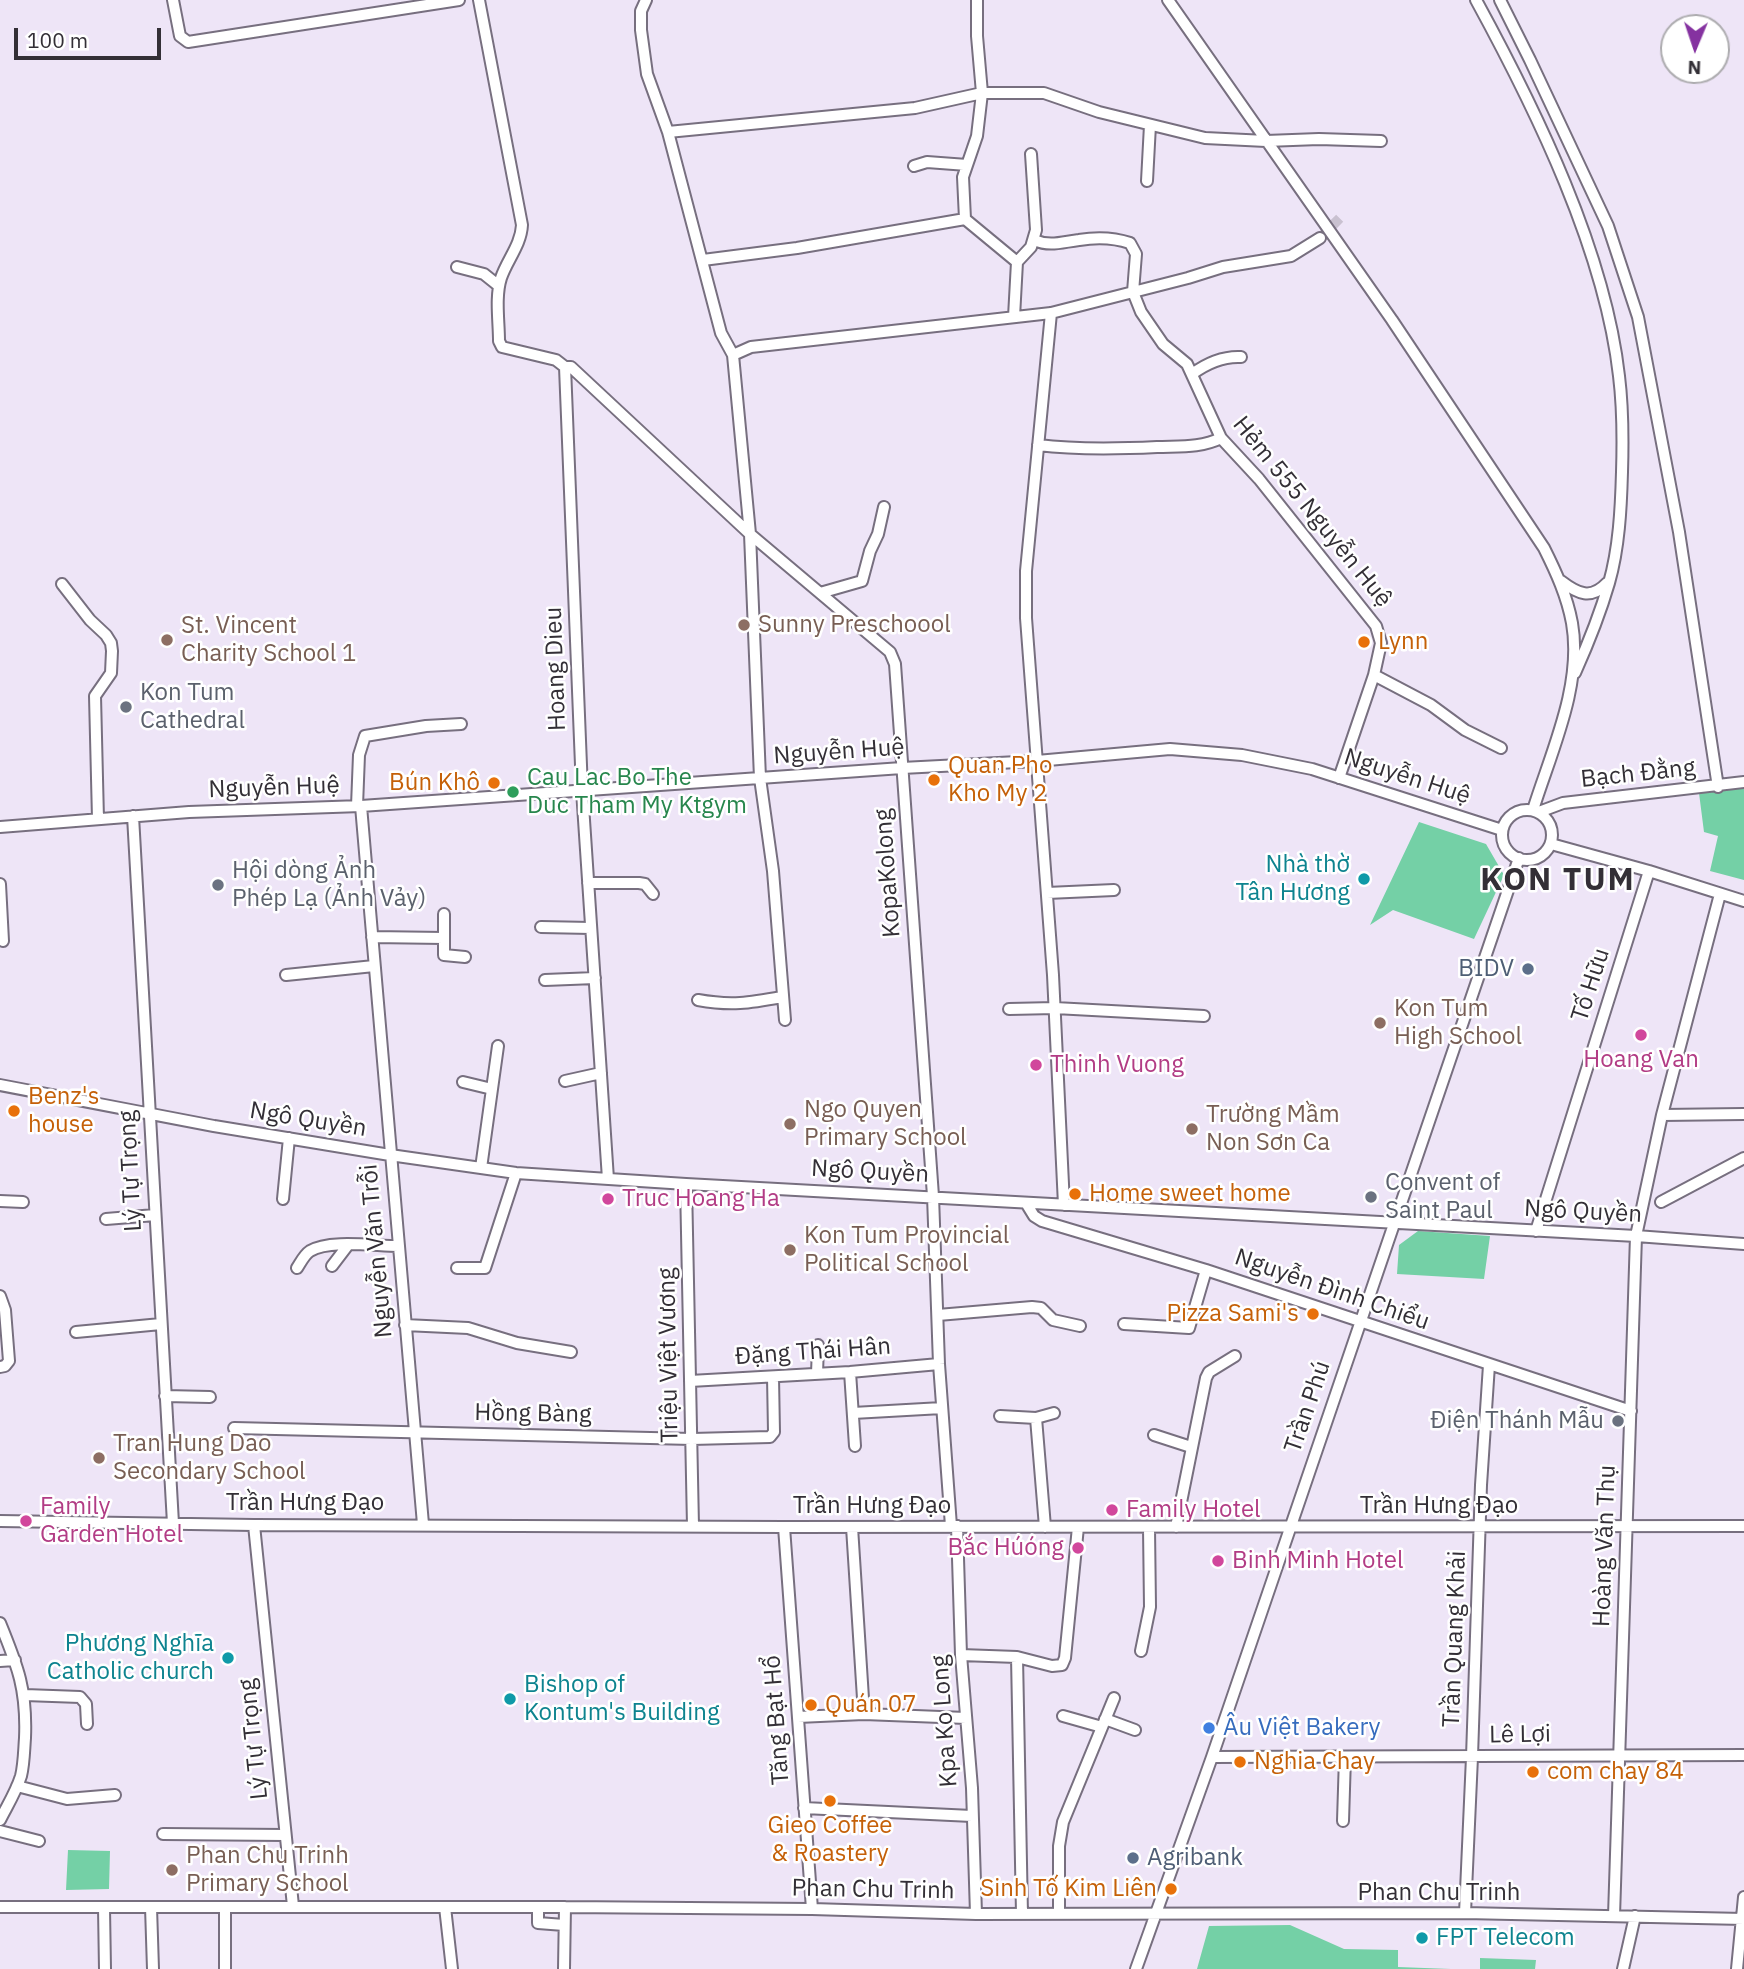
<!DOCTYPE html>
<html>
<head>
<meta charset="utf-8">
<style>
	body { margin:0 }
	#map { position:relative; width:1744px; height:1969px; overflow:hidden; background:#eee5f7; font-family:"IBM Plex Sans",sans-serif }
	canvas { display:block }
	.north { position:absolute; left:1660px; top:14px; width:70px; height:70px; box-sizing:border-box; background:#fff; border:2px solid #adacaf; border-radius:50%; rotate:182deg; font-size:19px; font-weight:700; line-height:28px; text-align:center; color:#332f36 }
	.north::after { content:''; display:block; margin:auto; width:24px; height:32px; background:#8532a0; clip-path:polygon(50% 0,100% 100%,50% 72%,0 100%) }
	.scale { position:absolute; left:14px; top:28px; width:147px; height:32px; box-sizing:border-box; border:4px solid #332f36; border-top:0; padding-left:9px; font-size:21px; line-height:24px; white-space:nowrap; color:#332f36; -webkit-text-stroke:5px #fff; paint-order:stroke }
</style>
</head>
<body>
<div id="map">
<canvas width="1744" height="1969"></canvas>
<div class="north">N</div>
<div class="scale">100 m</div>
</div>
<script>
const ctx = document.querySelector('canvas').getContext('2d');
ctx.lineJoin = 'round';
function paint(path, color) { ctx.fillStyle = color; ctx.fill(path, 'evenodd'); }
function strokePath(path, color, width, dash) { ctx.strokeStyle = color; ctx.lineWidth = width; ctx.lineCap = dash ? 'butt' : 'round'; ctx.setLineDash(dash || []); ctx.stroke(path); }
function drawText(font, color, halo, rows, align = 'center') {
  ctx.font = font + ' "IBM Plex Sans",sans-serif'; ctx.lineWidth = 5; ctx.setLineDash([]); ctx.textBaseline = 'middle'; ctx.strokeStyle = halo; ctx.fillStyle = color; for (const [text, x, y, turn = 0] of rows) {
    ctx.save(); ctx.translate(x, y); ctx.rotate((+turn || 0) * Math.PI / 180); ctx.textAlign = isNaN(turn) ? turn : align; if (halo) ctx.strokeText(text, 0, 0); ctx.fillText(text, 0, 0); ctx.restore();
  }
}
const green = new Path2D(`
	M 1744,786 L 1744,880 L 1710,871 L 1718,836 L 1704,832 L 1699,793 Z
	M 1419,822 L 1486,844 L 1504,875 L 1474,939 L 1393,910 L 1370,925 Z
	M 1418,1231 L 1490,1236 L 1484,1279 L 1397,1274 L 1399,1245 Z
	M 68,1850 L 110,1851 L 109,1889 L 66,1890 Z
	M 1290,1925 L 1344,1949 L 1398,1950 L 1398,1967 L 1451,1969 L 1197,1969 L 1209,1926 Z
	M 1480,1958 L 1536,1960 L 1535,1969 L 1480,1969 Z`);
const minorTunnel = new Path2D(`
	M 1322,236 L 1343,215`);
const minor = new Path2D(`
	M 173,0 L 180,36 L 188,42 L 459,0
	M 479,0 L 522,225 C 521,245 507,260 501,278 C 495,297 499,321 499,341 L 502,347 L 556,360 L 565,367 L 571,367 L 750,534 L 890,652 L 895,664 L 933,1196 L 939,1364 L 951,1526
	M 646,0 L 641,11 L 641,30 L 647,74 L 668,132 L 721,333 L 733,355 L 750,534 L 760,778 L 773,871 L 785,1020
	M 977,0 L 977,36 L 982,93 L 977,136 L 963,177 L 965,219 L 1017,262 L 1014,317
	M 1168,0 L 1392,320 L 1544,548 C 1556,572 1567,596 1572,623 C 1583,685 1551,752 1533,810
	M 1476,0 C 1536,110 1605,251 1619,376 C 1623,408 1623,440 1622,472 C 1621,509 1619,548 1609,583 C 1600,614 1588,644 1575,673
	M 1500,0 L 1530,60 L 1608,226 L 1638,317 L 1679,532 L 1718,787
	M 668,132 L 915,108 L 982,93 L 1044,93 L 1099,112 L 1205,138 L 1266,141 L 1319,139 L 1381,141
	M 914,166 L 927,162 L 967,165
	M 1147,181 L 1150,125
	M 1034,240 C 1050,247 1062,242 1079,240 C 1097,237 1112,237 1130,243 L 1136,254 L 1133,292 L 1141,312 L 1163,344 L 1187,364 L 1221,438 L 1259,479 L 1376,626 L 1381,643 L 1374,675 L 1339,778
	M 703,260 L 797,248 L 965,219
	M 1017,262 L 1031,247 L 1036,230 L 1031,154
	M 457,267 L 484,274 L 499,286
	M 1051,313 L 1026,571 L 1026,618 L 1053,975 L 1064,1205
	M 733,355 L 751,347 L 1051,313 L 1188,278 L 1223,267 L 1291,256 L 1320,238
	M 565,367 L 582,790 L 608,1179
	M 1192,374 C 1207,363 1222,356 1241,357
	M 1038,445 C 1078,450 1117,449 1157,447 C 1179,446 1201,448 1221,438
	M 1561,581 C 1578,594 1591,600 1607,583
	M 62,584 L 90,620 L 106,635 L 111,643 L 112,651 L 111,673 L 95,696 L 98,819
	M 820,593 L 862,581 L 870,551 L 878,534 L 884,507
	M 1374,675 L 1431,705 L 1465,730 L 1501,748
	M 357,806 L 359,755 L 365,736 L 426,726 L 461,724
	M 361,806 L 423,1524
	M1502 835a25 25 0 1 1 50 0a25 25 0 1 1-50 0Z
	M 1539,812 L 1563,803 L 1744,782
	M 133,816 L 173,1523
	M 0,827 L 189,812 L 361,806 L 902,768 L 1037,761 L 1170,749 L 1242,755 L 1312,769 L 1502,830
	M 1551,844 L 1649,871 L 1744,901
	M 588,883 L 639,883 L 645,884 L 653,894
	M 0,884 L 3,941
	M 1047,893 L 1114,890
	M 444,914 L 444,955 L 465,957
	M 541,927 L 591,928
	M 372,937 L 444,938
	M 286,975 L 374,966
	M 545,980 L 595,978
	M 698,1000 C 731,1006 749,1003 782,997
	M 1009,1009 L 1055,1008 L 1204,1016
	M 565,1081 L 601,1073
	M 463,1082 L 492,1089
	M 0,1085 L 214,1126 L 390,1155 L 516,1173 L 686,1184 L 1636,1236 L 1744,1244
	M 1662,1115 L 1744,1114
	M 481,1168 L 498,1046
	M 686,1184 L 693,1526
	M 283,1199 L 289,1138
	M 0,1201 L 23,1202
	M 1661,1202 L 1744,1158
	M 1026,1203 L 1034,1216 L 1042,1221 L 1206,1270 L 1631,1411
	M 106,1219 L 155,1215
	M 1536,1231 L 1649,871
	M 332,1266 L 348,1245
	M 297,1268 C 301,1262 304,1255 310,1251 C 329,1239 375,1246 398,1246
	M 457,1268 L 485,1268 L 516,1173
	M 0,1296 L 5,1310 L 9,1361 L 5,1366 L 0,1367
	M 938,1315 L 1032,1307 L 1041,1308 L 1053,1320 L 1080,1326
	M 1124,1324 L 1189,1328 L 1206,1270
	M 405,1325 L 468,1328 L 517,1343 L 571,1352
	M 76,1332 L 161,1324
	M 850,1372 L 855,1446
	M 817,1374 L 818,1345
	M 690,1381 L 850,1372 L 939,1364
	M 165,1396 L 210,1397
	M 853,1413 L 942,1408
	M 1000,1416 L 1036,1418 L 1054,1413
	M 1036,1418 L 1045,1527
	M 234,1428 L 692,1439 L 770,1437 L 774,1432 L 773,1377
	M 1154,1435 L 1191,1447
	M 0,1521 L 254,1525 L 784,1527 L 1744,1526
	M 254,1525 L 293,1906
	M 957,1526 L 961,1655 L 972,1788 L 976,1914
	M 784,1527 L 812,1909
	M 852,1527 L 864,1714
	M 1176,1527 L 1206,1378 L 1209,1372 L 1235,1356
	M 0,1623 C 18,1667 27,1690 25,1738 C 24,1751 24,1764 21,1776 C 16,1792 7,1806 0,1820
	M 1141,1651 L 1150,1607 L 1149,1528
	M 961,1655 L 1017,1657 L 1052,1666 L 1062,1665 L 1065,1658 L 1078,1527
	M 1017,1657 L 1022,1914
	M 0,1661 L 15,1660
	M 25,1695 L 80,1697 L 86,1704 L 87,1724
	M 1063,1716 L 1102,1727
	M 798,1717 L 864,1714 L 966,1718
	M 1105,1719 L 1135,1730
	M 1212,1757 L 1744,1755
	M 17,1786 L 67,1799 L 115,1795
	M 804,1808 L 972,1816
	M 1343,1821 L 1345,1757
	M 0,1831 L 39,1841
	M 163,1834 L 285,1835
	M 0,1907 L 565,1907 L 812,1909 L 976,1914 L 1465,1913 L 1744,1919
	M 151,1907 L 153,1969
	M 225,1907 L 225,1969
	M 445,1907 L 452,1969
	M 538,1907 L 538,1923 L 564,1925
	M 104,1908 L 105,1969
	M 1465,1913 L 1472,1757 L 1481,1485 L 1489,1365
	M 1059,1914 L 1059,1846 L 1063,1822 L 1114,1698
	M 1614,1916 L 1636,1236 L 1662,1115 L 1720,894
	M 564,1969 L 565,1907
	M 1136,1969 L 1212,1757 L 1519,858
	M 1623,1969 L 1635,1916
	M 1737,1969 L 1744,1897`);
const markers = [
	[744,625,7,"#8d6e63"],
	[167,640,7,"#8d6e63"],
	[1364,642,7,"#e8710a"],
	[126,707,7,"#6b7280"],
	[934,780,7,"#e8710a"],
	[494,783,7,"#e8710a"],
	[513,792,7,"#2e9e5b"],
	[1364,879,7,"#0f9aa8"],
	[218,885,7,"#6b7280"],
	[1528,969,7,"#5c6f8a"],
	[1380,1023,7,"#8d6e63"],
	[1641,1035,7,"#d1479c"],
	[1036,1065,7,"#d1479c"],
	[14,1111,7,"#e8710a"],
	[790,1124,7,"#8d6e63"],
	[1192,1129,7,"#8d6e63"],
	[1075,1194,7,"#e8710a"],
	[1371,1197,7,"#6b7280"],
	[608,1199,7,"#d1479c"],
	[790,1250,7,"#8d6e63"],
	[1313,1314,7,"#e8710a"],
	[1618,1421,7,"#6b7280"],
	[99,1458,7,"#8d6e63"],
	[1112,1510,7,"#d1479c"],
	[26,1521,7,"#d1479c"],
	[1078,1548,7,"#d1479c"],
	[1218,1561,7,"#d1479c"],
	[228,1658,7,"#0f9aa8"],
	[510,1699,7,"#0f9aa8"],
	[811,1705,7,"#e8710a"],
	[1209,1728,7,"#3f7fe0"],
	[1240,1762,7,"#e8710a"],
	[1533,1772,7,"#e8710a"],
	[830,1801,7,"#e8710a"],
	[1133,1858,7,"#5c6f8a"],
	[172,1870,7,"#8d6e63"],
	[1171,1889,7,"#e8710a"],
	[1422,1938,7,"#0f9aa8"]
];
const streetNames = [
	["Hẻm 555 Nguyễn Huệ",1312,512,51],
	["Hoang Dieu",556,669,-92],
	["Nguyễn Huệ",839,752,-4],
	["Bạch Đằng",1638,774,-6],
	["Nguyễn Huệ",1407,777,18],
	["Nguyễn Huệ",274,788,-2],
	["KopaKolong",888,873,-94],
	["Tố Hữu",1591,985,-72],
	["Ngô Quyền",308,1120,9],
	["Lý Tự Trọng",131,1171,-93],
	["Ngô Quyền",870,1172,3],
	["Ngô Quyền",1583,1212,3],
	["Nguyễn Văn Trỗi",377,1251,-95],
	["Nguyễn Đình Chiểu",1332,1290,19],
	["Đặng Thái Hân",813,1352,-4],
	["Triệu Việt Vương",669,1355,-91],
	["Trần Phú",1308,1407,-71],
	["Hồng Bàng",533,1414,1],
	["Trần Hưng Đạo",305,1503],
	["Trần Hưng Đạo",872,1506],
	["Trần Hưng Đạo",1439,1506],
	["Hoàng Văn Thụ",1605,1546,-88],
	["Trần Quang Khải",1455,1639,-88],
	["Tăng Bạt Hổ",777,1720,-94],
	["Kpa Ko Long",945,1721,-94],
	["Lê Lợi",1520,1735,-1],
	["Lý Tự Trọng",254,1739,-96],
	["Phan Chu Trinh",873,1890,1],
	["Phan Chu Trinh",1439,1893]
];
const educationNames = [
	["Sunny Preschoool",758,625],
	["St. Vincent",181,626],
	["Charity School 1",181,654],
	["Kon Tum",1394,1009],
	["High School",1394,1037],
	["Ngo Quyen",804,1110],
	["Primary School",804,1138],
	["Trường Mầm",1206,1115],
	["Non Sơn Ca",1206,1143],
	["Kon Tum Provincial",804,1236],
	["Political School",804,1264],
	["Tran Hung Dao",113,1444],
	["Secondary School",113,1472],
	["Phan Chu Trinh",186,1856],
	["Primary School",186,1884]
];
const foodNames = [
	["Lynn",1378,642],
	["Quan Pho",948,766],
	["Kho My 2",948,794],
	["Bún Khô",480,783,"right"],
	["Benz's",28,1097],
	["house",28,1125],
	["Home sweet home",1089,1194],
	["Pizza Sami's",1299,1314,"right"],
	["Quán 07",825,1705],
	["Nghia Chay",1254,1762],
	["com chay 84",1547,1772],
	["Gieo Coffee",830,1826,"center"],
	["& Roastery",830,1854,"center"],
	["Sinh Tố Kim Liên",1157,1889,"right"]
];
const worshipNames = [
	["Kon Tum",140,693],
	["Cathedral",140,721],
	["Hội dòng Ảnh",232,871],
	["Phép Lạ (Ảnh Vảy)",232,899],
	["Convent of",1385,1183],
	["Saint Paul",1385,1211],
	["Điện Thánh Mẫu",1604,1421,"right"]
];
const leisureNames = [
	["Cau Lac Bo The",527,778],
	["Duc Tham My Ktgym",527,806]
];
const cultureNames = [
	["Nhà thờ",1350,865],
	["Tân Hương",1350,893],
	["Phương Nghĩa",214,1644],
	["Catholic church",214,1672],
	["Bishop of",524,1685,"left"],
	["Kontum's Building",524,1713,"left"],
	["FPT Telecom",1436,1938,"left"]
];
const serviceNames = [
	["BIDV",1514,969],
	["Agribank",1147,1858,"left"]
];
const hotelNames = [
	["Hoang Van",1641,1060,"center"],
	["Thinh Vuong",1050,1065],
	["Truc Hoang Ha",622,1199],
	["Family",40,1507],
	["Garden Hotel",40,1535],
	["Family Hotel",1126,1510],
	["Bắc Húóng",1064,1548,"right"],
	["Binh Minh Hotel",1232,1561]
];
const shopNames = [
	["Âu Việt Bakery",1223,1728]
];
const districtNames = [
	["KON TUM",1558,881]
];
paint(green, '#74d0a6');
strokePath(minorTunnel, '#c9c1d0', 10, [10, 5]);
strokePath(minor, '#776f7f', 14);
strokePath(minor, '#fff', 10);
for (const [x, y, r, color] of markers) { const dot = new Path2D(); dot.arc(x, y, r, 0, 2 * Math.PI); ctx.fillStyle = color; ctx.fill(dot); strokePath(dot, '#fff', 2.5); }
drawText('24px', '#332f36', '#fff', streetNames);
drawText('24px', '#785e54', '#fff', educationNames, 'left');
drawText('24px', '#c56008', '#fff', foodNames, 'left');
drawText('24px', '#5b616d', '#fff', worshipNames, 'left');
drawText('24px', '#27864d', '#fff', leisureNames, 'left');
drawText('24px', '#0d838f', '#fff', cultureNames, 'right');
drawText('24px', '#4e5e75', '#fff', serviceNames, 'right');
drawText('24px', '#b23c85', '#fff', hotelNames, 'left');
drawText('24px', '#366cbe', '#fff', shopNames, 'left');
ctx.letterSpacing = '2px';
drawText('bold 32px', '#332f36', '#fff', districtNames);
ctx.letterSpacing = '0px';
</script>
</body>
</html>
